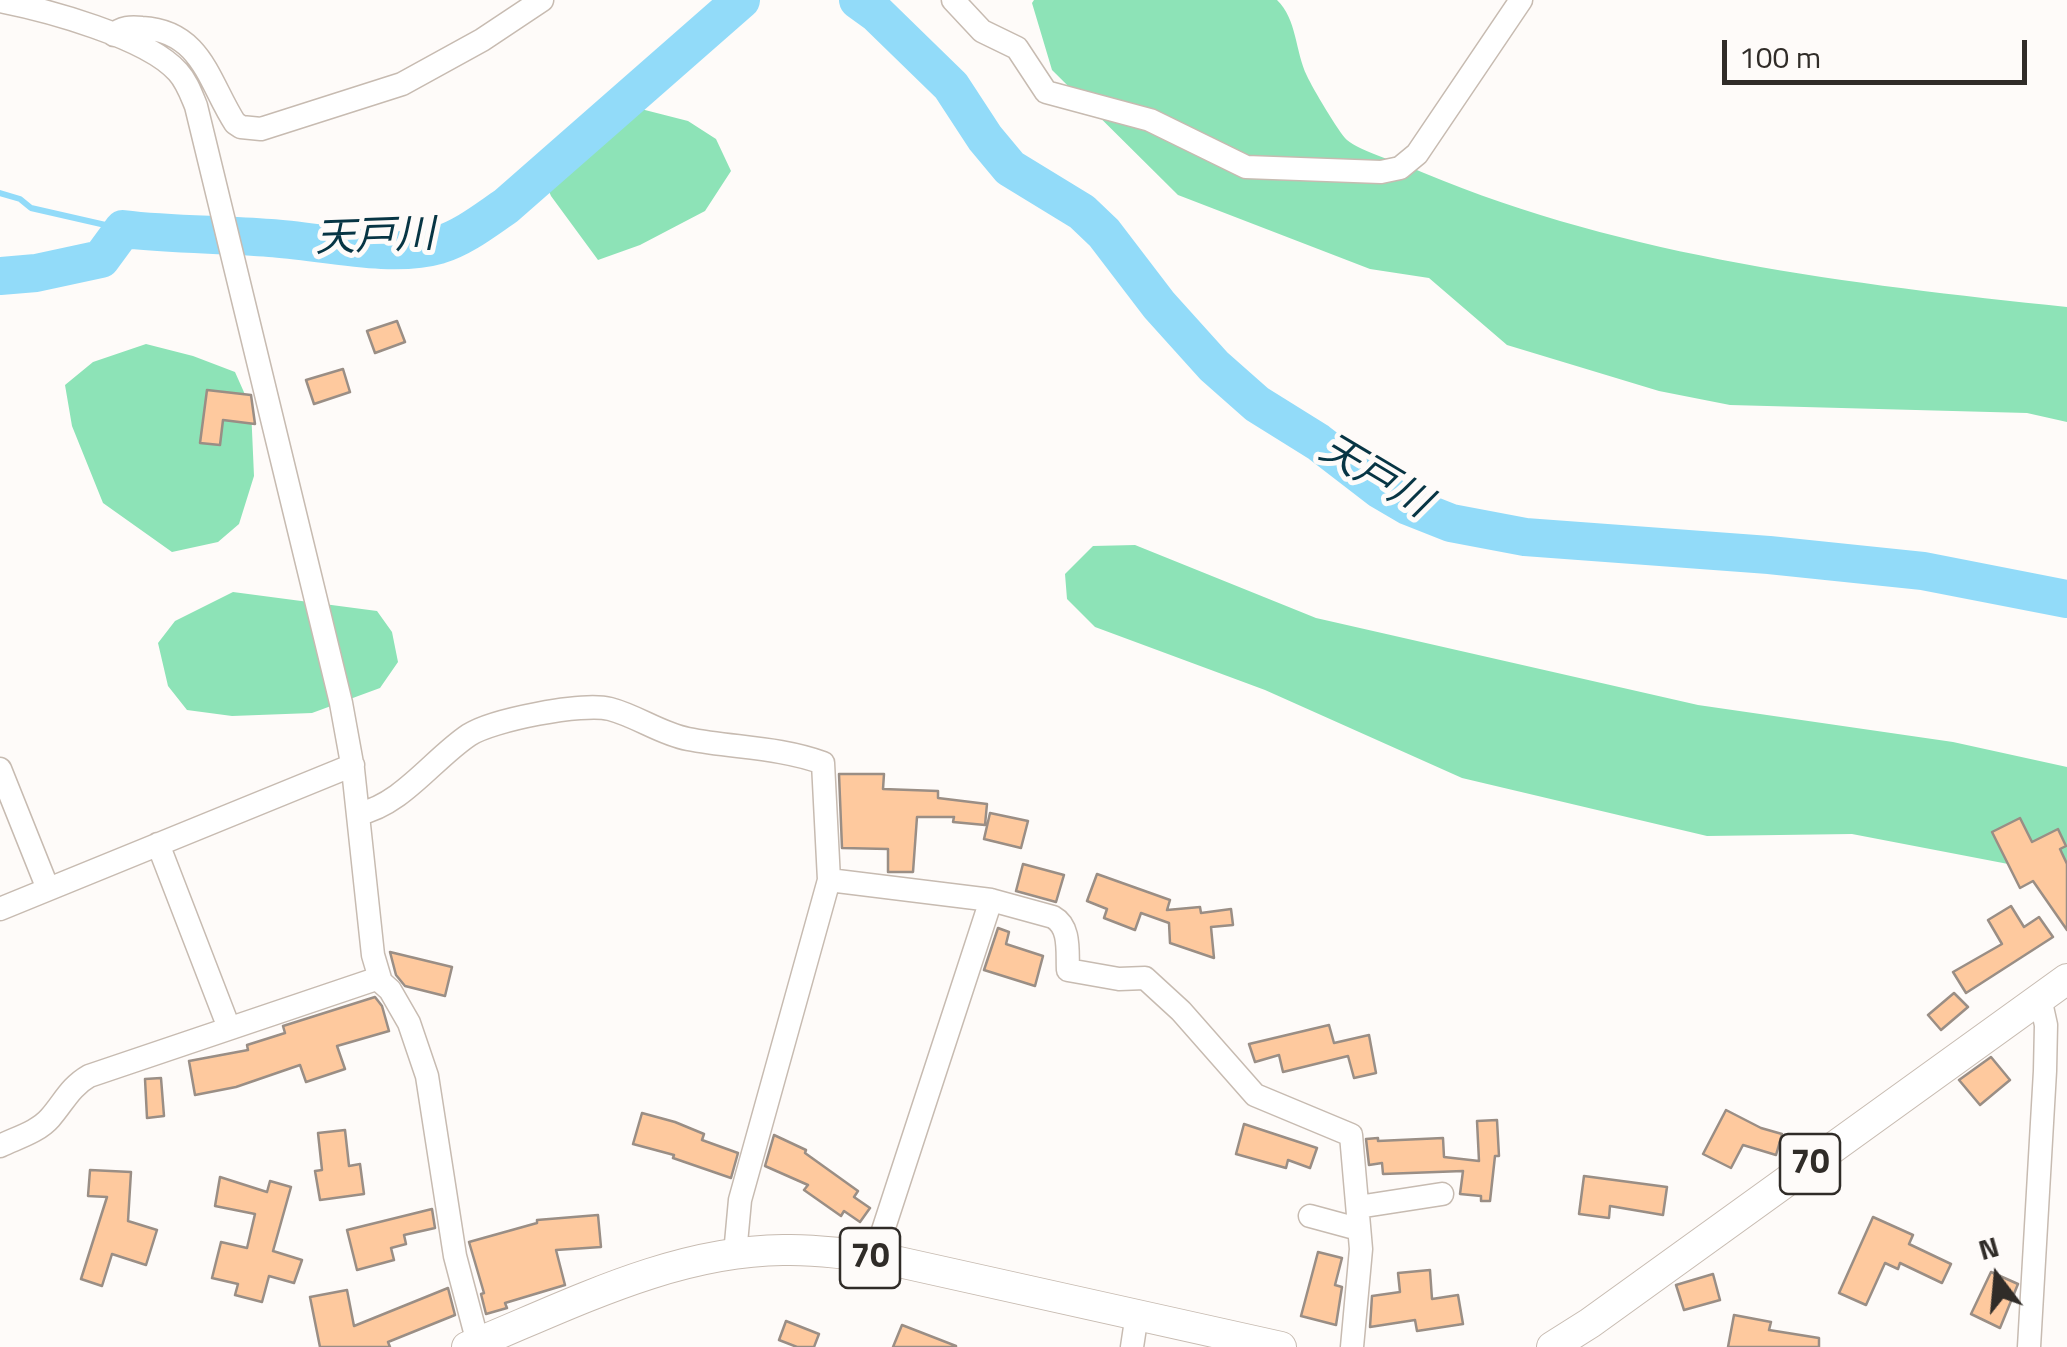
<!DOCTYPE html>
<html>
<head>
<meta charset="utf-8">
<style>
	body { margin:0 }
	#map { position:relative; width:2067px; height:1347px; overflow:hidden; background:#fefbf9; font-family:"Titillium Web",sans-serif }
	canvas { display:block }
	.north { position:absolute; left:1947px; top:1227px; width:100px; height:100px; -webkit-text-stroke:8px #fefbf9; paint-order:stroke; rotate:344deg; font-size:28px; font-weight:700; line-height:40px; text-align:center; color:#302c28 }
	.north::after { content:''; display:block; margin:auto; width:35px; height:45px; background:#302c28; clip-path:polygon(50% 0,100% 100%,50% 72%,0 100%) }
	.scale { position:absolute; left:1722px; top:40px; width:305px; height:45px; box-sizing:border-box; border:5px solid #302c28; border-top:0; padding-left:12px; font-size:30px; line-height:35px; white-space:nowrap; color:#302c28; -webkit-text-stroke:8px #fefbf9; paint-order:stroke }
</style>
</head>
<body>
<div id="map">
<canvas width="2067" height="1347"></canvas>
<div class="north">N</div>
<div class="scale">100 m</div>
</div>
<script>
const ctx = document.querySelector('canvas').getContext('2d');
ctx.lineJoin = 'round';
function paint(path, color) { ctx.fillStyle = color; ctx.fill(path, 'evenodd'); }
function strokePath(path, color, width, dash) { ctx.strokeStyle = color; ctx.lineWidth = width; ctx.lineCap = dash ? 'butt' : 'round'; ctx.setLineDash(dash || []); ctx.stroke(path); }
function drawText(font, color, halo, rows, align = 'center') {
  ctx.font = font + ' "Titillium Web","Noto Sans JP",sans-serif'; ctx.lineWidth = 10; ctx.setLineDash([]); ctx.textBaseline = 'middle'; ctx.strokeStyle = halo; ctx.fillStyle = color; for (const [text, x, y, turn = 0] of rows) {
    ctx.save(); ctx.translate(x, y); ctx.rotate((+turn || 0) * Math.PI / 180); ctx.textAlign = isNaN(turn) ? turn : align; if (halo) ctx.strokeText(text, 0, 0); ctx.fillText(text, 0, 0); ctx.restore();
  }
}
const forest = new Path2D(`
	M 1034,0 L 1277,0 C 1297,19 1295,51 1307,76 C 1312,87 1339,133 1347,140 C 1359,151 1407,165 1424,173 C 1628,258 1849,284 2067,307 L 2067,422 L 2027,413 L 1730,405 L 1659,391 L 1507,345 L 1429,278 L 1370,269 L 1178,195 L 1052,70 L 1032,3 Z
	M 641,109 L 688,121 L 716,139 L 731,171 L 705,211 L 640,245 L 598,260 L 551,196 L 541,173 L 558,142 L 600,118 Z
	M 146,344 L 193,356 L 235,372 L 251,408 L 254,476 L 239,524 L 218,542 L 172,552 L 103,503 L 72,426 L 65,385 L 93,362 Z
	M 1135,545 L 1316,618 L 1698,705 L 1953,742 L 2067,767 L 2067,881 L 2029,868 L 1852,834 L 1707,836 L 1462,778 L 1265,690 L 1095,627 L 1067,599 L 1065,574 L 1093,546 Z
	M 233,592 L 377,611 L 392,632 L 398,662 L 380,688 L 312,713 L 232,716 L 187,710 L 168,686 L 158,643 L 175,621 Z`);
const stream = new Path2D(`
	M 0,193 L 20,199 L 31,208 L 123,229`);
const river = new Path2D(`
	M 858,0 L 876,13 L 951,86 L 985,138 L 1010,168 L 1082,212 L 1104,233 L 1159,305 L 1214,366 L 1257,404 L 1318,442 L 1379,489 L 1408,506 L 1451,523 L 1525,537 L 1769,555 L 1923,571 L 2067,599
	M 0,276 L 36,273 L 101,259 L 123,229 C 172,235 221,234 270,238 C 320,241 391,259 439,245 C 464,237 484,221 506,206 L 741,0`);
const building = new Path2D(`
	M 397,321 L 405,342 L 375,353 L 367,331 Z
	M 343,369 L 350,392 L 314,404 L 306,380 Z
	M 207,390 L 251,395 L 255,424 L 223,420 L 220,445 L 200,443 Z
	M 839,774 L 884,774 L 883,789 L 938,791 L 938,798 L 987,804 L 985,825 L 953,822 L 954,817 L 917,817 L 913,872 L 888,872 L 888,849 L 842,848 Z
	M 990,813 L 1028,821 L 1021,848 L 984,839 Z
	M 2020,818 L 2032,842 L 2058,829 L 2066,846 L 2060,849 L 2067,864 L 2067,930 L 2033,881 L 2020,888 L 1992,832 Z
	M 1023,864 L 1064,875 L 1056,902 L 1016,891 Z
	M 1097,874 L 1170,900 L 1167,910 L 1200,907 L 1201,913 L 1231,909 L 1233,925 L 1211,927 L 1214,958 L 1170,943 L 1169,923 L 1141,913 L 1135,930 L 1104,918 L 1107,909 L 1087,901 Z
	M 2011,906 L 2024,927 L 2039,917 L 2053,937 L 1966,993 L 1953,972 L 2002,944 L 1988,920 Z
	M 998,928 L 1009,932 L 1006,944 L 1043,956 L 1035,986 L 984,970 Z
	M 390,952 L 452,967 L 445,996 L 405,986 L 396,975 Z
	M 1954,993 L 1968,1007 L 1941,1030 L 1928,1015 Z
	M 375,997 L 382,1006 L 389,1031 L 337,1046 L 345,1069 L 306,1082 L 300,1065 L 236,1087 L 195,1095 L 189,1061 L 248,1050 L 247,1045 L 285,1033 L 283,1026 Z
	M 1329,1025 L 1334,1043 L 1369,1035 L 1376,1073 L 1354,1078 L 1348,1056 L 1283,1072 L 1279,1055 L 1255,1062 L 1249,1044 Z
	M 1991,1057 L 2010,1080 L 1980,1105 L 1959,1080 Z
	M 161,1078 L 164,1116 L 147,1118 L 145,1079 Z
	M 1726,1110 L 1761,1128 L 1782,1134 L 1776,1155 L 1743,1145 L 1731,1168 L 1703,1154 Z
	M 642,1113 L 675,1122 L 704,1134 L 702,1140 L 738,1153 L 731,1178 L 673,1158 L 674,1155 L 633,1144 Z
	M 1497,1120 L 1499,1156 L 1495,1156 L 1490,1201 L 1481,1201 L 1481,1196 L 1460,1194 L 1463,1171 L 1383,1174 L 1382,1163 L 1369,1165 L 1366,1139 L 1378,1138 L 1378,1141 L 1443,1138 L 1444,1157 L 1479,1161 L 1477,1121 Z
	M 1244,1124 L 1317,1148 L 1310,1168 L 1288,1160 L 1286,1168 L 1236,1154 Z
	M 345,1130 L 349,1166 L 360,1164 L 364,1194 L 320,1200 L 315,1171 L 322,1170 L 318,1133 Z
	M 774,1135 L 806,1150 L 805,1153 L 858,1191 L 854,1197 L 870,1208 L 860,1222 L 844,1211 L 841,1216 L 804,1190 L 808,1185 L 765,1166 Z
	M 90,1170 L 131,1172 L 128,1221 L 157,1230 L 146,1265 L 112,1254 L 102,1286 L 81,1279 L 107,1197 L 88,1196 Z
	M 1584,1176 L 1667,1187 L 1663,1215 L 1610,1206 L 1609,1218 L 1579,1214 Z
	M 220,1177 L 267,1192 L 270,1181 L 291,1187 L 273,1251 L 302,1260 L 294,1283 L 269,1276 L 262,1302 L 235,1295 L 238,1284 L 212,1278 L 221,1242 L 247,1248 L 255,1214 L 215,1206 Z
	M 432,1209 L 435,1228 L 404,1235 L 406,1244 L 391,1248 L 394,1260 L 357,1270 L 347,1230 Z
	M 598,1215 L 601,1247 L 556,1250 L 565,1285 L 505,1303 L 507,1308 L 486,1314 L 481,1294 L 484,1293 L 469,1242 L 537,1223 L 537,1220 Z
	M 1873,1217 L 1913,1235 L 1909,1244 L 1951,1264 L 1942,1283 L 1900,1263 L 1898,1269 L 1885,1263 L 1866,1305 L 1839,1293 Z
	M 1318,1252 L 1342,1258 L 1335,1285 L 1342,1287 L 1336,1325 L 1301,1316 Z
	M 1430,1270 L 1432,1299 L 1458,1295 L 1463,1324 L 1417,1331 L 1415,1320 L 1370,1327 L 1372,1296 L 1400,1292 L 1398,1273 Z
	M 1991,1272 L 2018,1284 L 2000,1328 L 1971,1314 Z
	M 1713,1274 L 1720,1300 L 1684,1310 L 1676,1285 Z
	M 448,1288 L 455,1315 L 388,1342 L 390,1347 L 320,1347 L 310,1297 L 347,1290 L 354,1326 Z
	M 1734,1315 L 1771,1322 L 1769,1330 L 1819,1338 L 1819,1347 L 1728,1347 Z
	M 786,1321 L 819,1334 L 814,1347 L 797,1347 L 779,1340 Z
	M 902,1325 L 956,1346 L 956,1347 L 893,1347 Z`);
const minor = new Path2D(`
	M 953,0 L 982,31 L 1017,48 L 1046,92 L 1150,120 L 1246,167 L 1381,172 L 1400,168 L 1417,154 L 1521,0
	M 0,1 C 46,10 147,37 178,72 C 187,82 191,94 196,106 L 341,703 L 353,769 L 373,955 L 381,982 L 390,990 L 409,1023 L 427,1076 L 455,1256 L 478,1343
	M 114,35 C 121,27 131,27 142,28 C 202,31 209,83 235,123 L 241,127 L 261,129 L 402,84 L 482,40 L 542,0
	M 0,769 L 48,889
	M 358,814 C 402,805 433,759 469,735 C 492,720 583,702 610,709 C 637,716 661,734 688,739 C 734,748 779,747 823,763 L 829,880 L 740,1200 L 735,1254
	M 158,844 L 229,1028
	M 829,880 L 991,900 L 1053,917 C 1071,927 1067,952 1068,970 L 1119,979 L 1145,978 L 1181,1011 L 1255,1095 L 1351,1135 L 1361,1249 L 1352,1347
	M 0,909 L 353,765
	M 0,1146 C 16,1138 38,1132 50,1118 C 64,1102 70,1087 89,1076 L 379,978
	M 1358,1207 L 1442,1194
	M 1310,1216 L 1358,1229
	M 874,1258 L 991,900
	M 1132,1347 L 1137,1314
	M 2029,1347 L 2045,1071 L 2046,1025 L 2040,998`);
const major = new Path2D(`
	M 467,1347 C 568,1306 672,1251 783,1250 C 822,1249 861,1256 899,1262 L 1281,1347
	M 1552,1347 L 1590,1323 L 2067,979`);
const shields = [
	[1810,1164,60],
	[870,1258,60]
];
const shieldNames = [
	["70",1810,1164],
	["70",870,1258]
];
const waterNames = [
	["天戸川",375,239,-2],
	["天戸川",1374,478,31]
];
paint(forest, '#8de3b7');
strokePath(stream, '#92dbf9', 6);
strokePath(river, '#92dbf9', 38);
paint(building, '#fec99e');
strokePath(building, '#9a8e85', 2.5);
strokePath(minor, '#c7bbb1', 25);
strokePath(major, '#c7bbb1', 32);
strokePath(minor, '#fff', 22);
strokePath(major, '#fff', 30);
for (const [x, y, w] of shields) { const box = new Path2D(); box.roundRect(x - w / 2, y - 30, w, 60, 8); ctx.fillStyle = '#fefbf9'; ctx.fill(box); strokePath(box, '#302c28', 2.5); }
drawText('bold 35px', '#302c28', null, shieldNames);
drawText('italic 40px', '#073544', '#fefbf9', waterNames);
</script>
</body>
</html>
